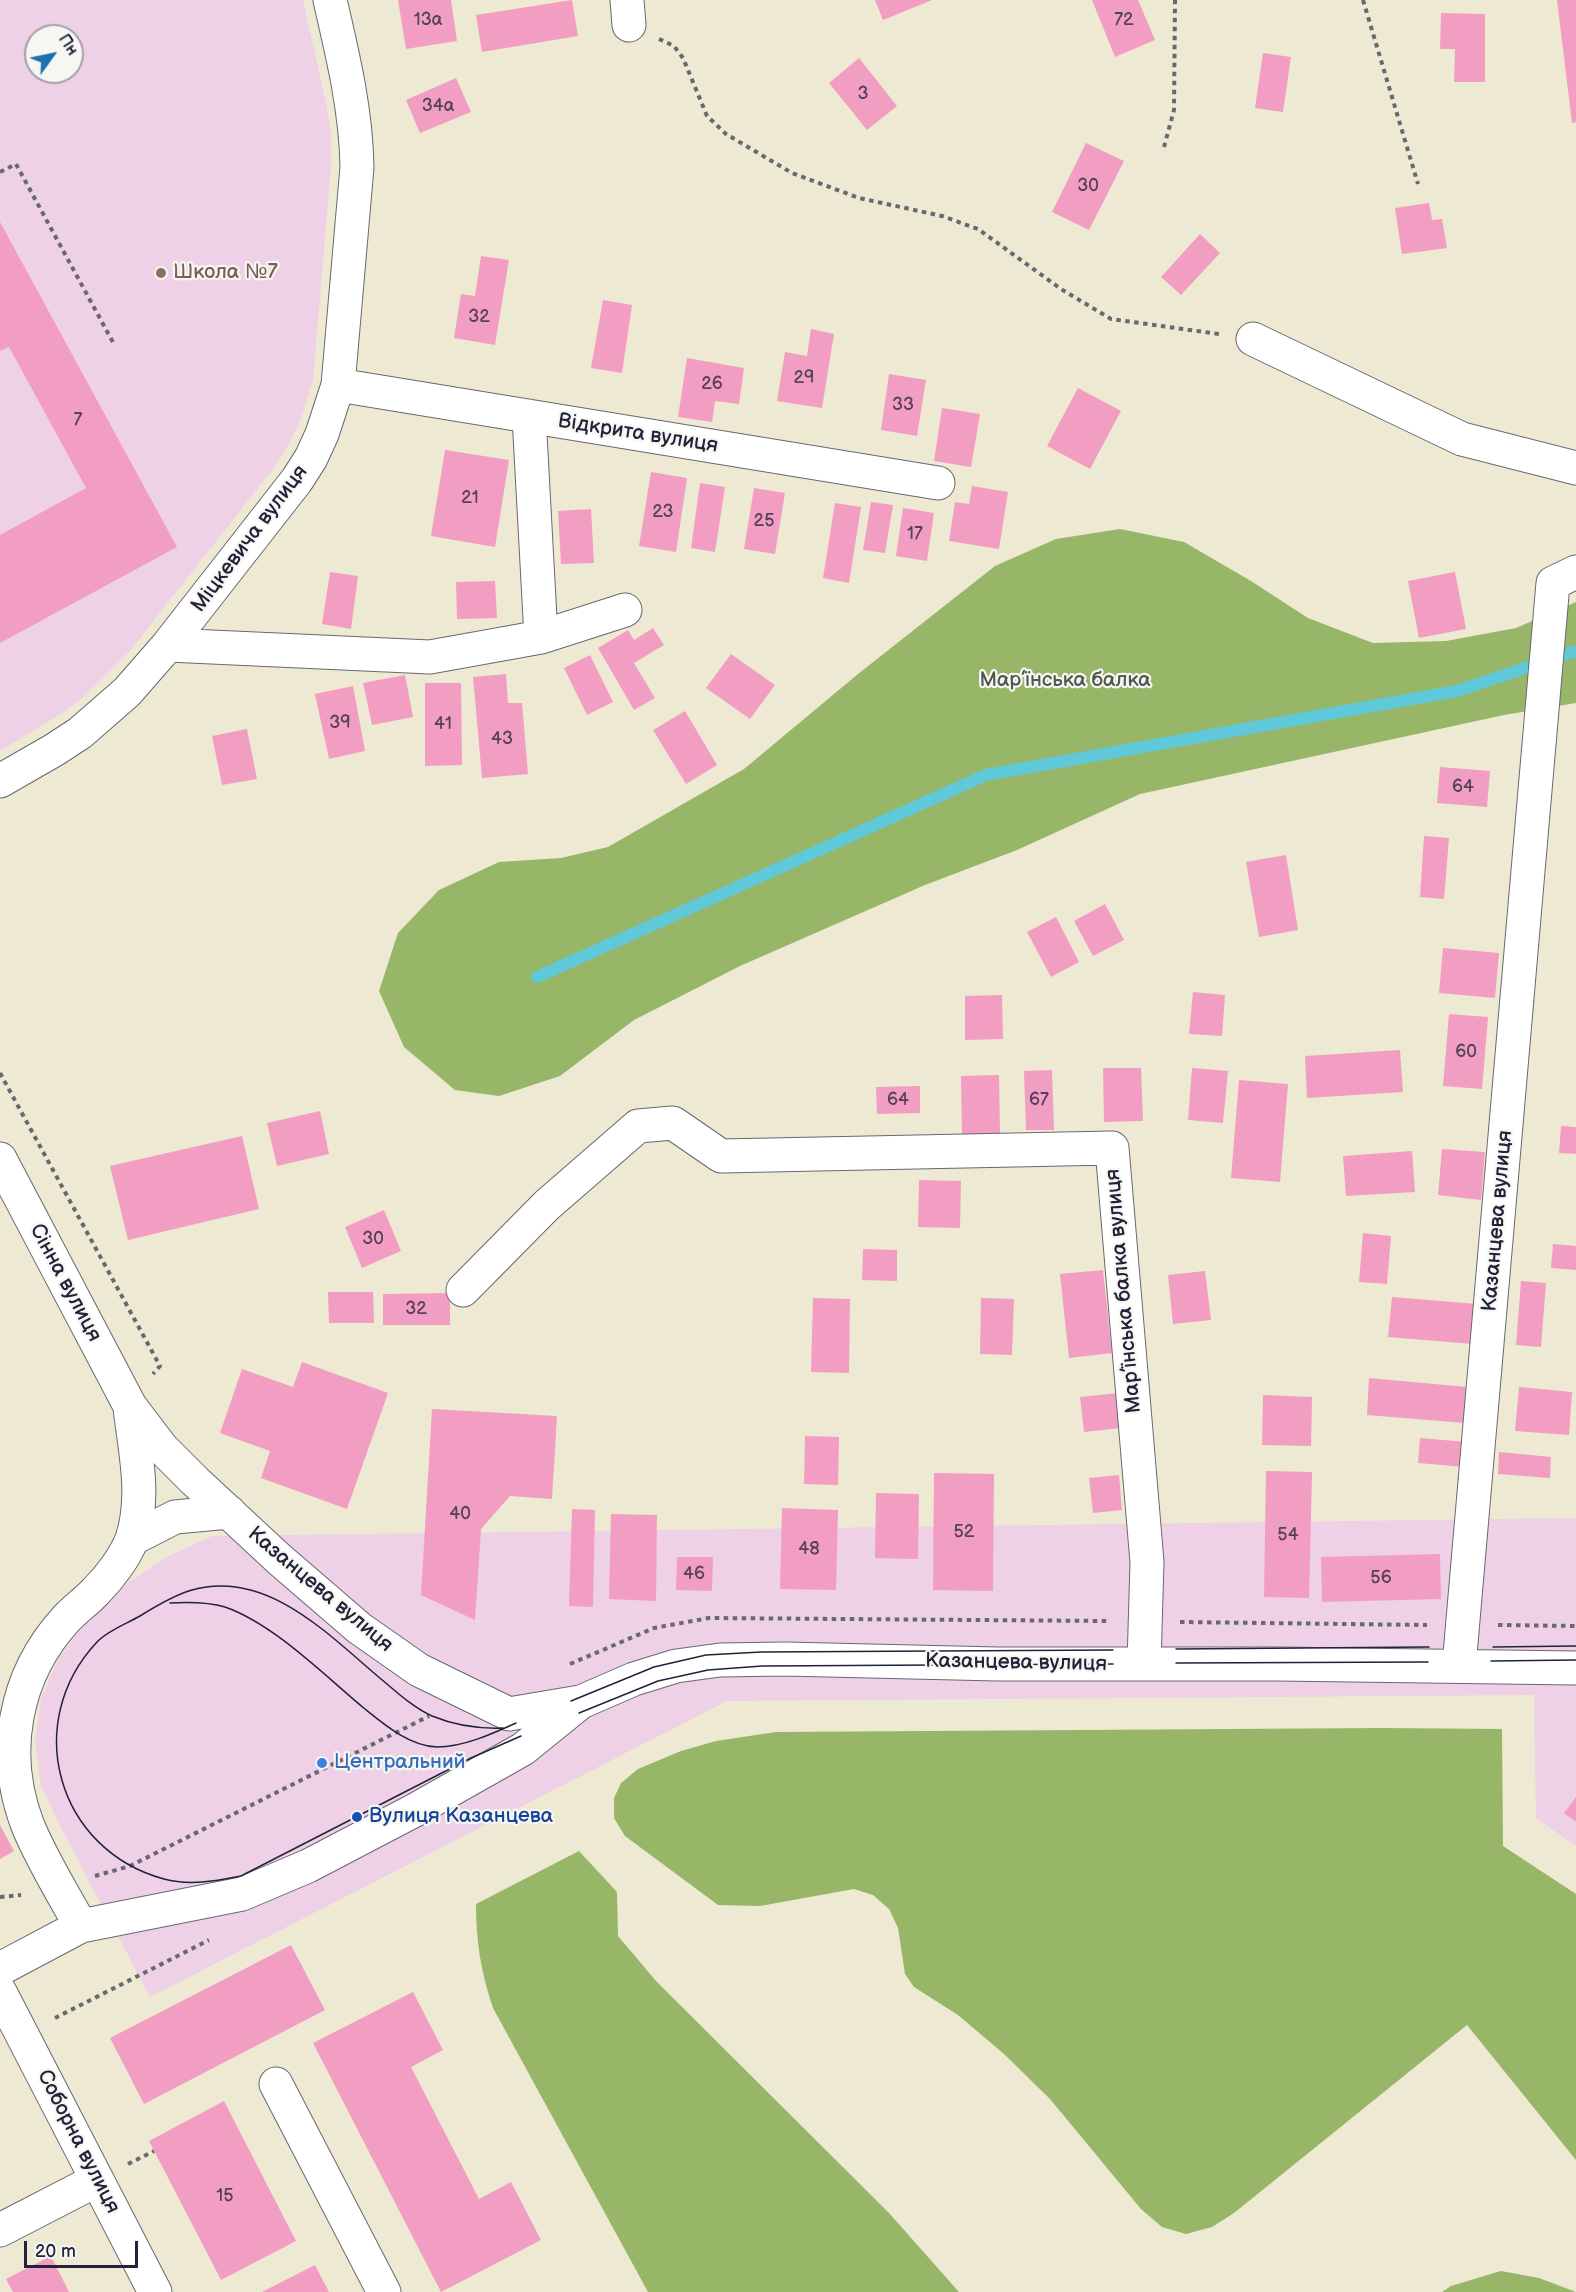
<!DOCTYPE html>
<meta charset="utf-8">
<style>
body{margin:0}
#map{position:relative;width:1576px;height:2292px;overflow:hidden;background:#eee9d2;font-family:"Balsamiq Sans",sans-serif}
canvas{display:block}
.north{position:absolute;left:24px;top:24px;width:60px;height:60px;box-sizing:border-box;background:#f6f6f2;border:2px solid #a1a1a9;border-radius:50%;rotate:57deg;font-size:16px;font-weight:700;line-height:24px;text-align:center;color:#22223b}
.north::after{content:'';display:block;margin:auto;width:21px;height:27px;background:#1f6fb2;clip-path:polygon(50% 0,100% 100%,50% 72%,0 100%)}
.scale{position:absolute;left:24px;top:2241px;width:114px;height:27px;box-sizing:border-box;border:3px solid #22223b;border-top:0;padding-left:8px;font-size:18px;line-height:21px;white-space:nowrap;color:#22223b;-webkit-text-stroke:4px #f6f6f2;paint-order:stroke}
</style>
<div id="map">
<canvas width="1576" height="2292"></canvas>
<div class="north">Пн</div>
<div class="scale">20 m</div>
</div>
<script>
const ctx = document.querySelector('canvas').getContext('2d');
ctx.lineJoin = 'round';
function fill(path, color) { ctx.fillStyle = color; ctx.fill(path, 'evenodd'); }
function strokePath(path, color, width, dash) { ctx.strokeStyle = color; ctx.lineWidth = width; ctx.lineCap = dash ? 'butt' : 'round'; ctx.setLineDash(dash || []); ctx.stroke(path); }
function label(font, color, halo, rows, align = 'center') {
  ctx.font = font + ' "Balsamiq Sans",sans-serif'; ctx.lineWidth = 4.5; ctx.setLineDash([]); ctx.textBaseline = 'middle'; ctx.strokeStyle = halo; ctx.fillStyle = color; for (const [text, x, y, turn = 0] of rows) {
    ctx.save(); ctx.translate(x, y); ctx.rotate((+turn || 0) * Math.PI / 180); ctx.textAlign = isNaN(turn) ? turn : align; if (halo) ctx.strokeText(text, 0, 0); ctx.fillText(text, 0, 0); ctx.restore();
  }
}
fill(new Path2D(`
 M0 0H303L326 103 331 134V166L313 380 299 424 288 445 276 465 129 652 87 694 64 712 0 751ZM36 36H72V72H36Z
 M1576 1518V1846L1536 1818 1534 1695 727 1701 150 1997 59 1824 41 1785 35 1742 41 1699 58 1659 85 1624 122 1587 165 1558 212 1536Z`), '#eed0e7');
fill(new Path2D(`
 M1120 529 1184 542 1251 581 1308 618 1373 643 1446 641 1516 628 1576 602V703L1504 715 1140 794 1017 850 925 885 740 966 634 1020 560 1076 499 1096 455 1090 404 1047 379 991 398 933 439 890 499 862 561 858 608 847 744 769 858 674 995 566 1056 539Z
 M1382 1728 1502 1729 1503 1846 1576 1894V2160L1467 2025 1234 2213 1212 2227 1186 2234 1162 2227 1141 2209 1050 2099 1004 2054 958 2015 914 1987 905 1974 898 1928 889 1909 873 1895 854 1889 760 1906 718 1905 625 1836 614 1818V1798L621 1783 638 1769 681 1751 716 1741 776 1732Z
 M579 1851 617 1892 618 1936 656 1981 889 2213 959 2292H648L493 2008C481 1972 476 1942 476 1904Z
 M1501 2271 1539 2278 1576 2292H1442L1451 2286Z`), '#97b668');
strokePath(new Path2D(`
 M537 977 986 775 1457 691 1576 651`), '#5fc9da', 12);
fill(new Path2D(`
 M398 0H451L457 41 406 49Z
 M572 0 578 36 482 52 476 15Z
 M875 0H932L883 20Z
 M1092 0H1138L1155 40 1115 57Z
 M1557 0H1576V122L1572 123Z
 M1441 13 1485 14V82H1454L1455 49H1440Z
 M1263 53 1291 57 1283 112 1255 108Z
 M859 58 897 106 867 130 829 83Z
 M456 78 471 112 420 133 406 100Z
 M1086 143 1124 161 1089 230 1052 212Z
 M1429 203 1432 220 1442 219 1447 248 1402 254 1395 208Z
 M0 222 177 547 0 643V535L86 488 9 347 0 351Z
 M1200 234 1220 253 1181 295 1161 277Z
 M481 256 509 260 495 345 454 338 461 294 475 296Z
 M603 300 632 305 622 373 591 368Z
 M811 329 834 334 822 408 777 401 785 352 807 356Z
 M687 358 744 368 739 404 715 401 712 422 678 417Z
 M889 374 926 380 917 436 881 430Z
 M1078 388 1121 411 1090 469 1047 446Z
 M942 408 980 414 971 467 934 461Z
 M445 450 509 460 495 547 431 536Z
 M651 472 687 478 676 552 639 546Z
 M700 483 725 487 715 552 691 548Z
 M972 486 1008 492 999 549 949 541 955 502 969 504Z
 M754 488 785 493 775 554 744 549Z
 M871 502 893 505 885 553 863 550Z
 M835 503 861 507 849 583 823 578Z
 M903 508 934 513 927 561 896 556Z
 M591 509 594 563 561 564 558 511Z
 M330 572 358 576 351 629 322 624Z
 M1455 572 1466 629 1419 638 1408 581Z
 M495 581 497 618 457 619 456 582Z
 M653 628 664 645 634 663 655 698 634 710 598 648 628 630 634 640Z
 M731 654 775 685 750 719 706 688Z
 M590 655 613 702 587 715 564 668Z
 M506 674 508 703H522L528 774 482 778 473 677Z
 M405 675 413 717 372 725 363 683Z
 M425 683H461L462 765 425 766Z
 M353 686 365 751 329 759 315 694Z
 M685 711 717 765 686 784 653 730Z
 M247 729 257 779 222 785 212 736Z
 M1440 767 1490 771 1487 807 1437 803Z
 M1424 836 1449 838 1444 899 1420 897Z
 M1286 855 1298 930 1259 937 1246 862Z
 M1105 904 1124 940 1093 956 1074 921Z
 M1056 917 1079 962 1051 977 1027 932Z
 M1443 948 1499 953 1495 998 1439 993Z
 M1193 992 1225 995 1222 1036 1189 1034Z
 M1002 995 1003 1039 965 1040V996Z
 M1449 1014 1488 1017 1482 1089 1443 1086Z
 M1400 1050 1403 1092 1307 1098 1305 1056Z
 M1103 1068H1141L1143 1121 1104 1122Z
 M1192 1068 1228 1071 1223 1123 1188 1120Z
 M1052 1070 1054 1130H1026L1024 1071Z
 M999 1075 1000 1134 962 1135 961 1076Z
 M1239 1080 1288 1084 1280 1182 1231 1178Z
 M920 1086V1113L877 1114 876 1087Z
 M320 1111 329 1154 277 1166 267 1123Z
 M1561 1126 1576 1127V1154L1559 1153Z
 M242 1136 259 1209 128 1240 110 1166Z
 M1442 1149 1485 1152 1481 1200 1438 1195Z
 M1412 1151 1415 1192 1346 1196 1343 1156Z
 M919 1180 961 1181 960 1228 918 1227Z
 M384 1210 401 1251 362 1268 345 1227Z
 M1363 1233 1391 1236 1387 1284 1359 1282Z
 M1553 1244 1576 1246V1270L1551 1268Z
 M863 1249 897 1250V1281L862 1280Z
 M1103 1270 1112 1353 1069 1358 1060 1274Z
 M1205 1271 1211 1320 1173 1324 1168 1275Z
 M1521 1281 1546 1283 1541 1347 1516 1345Z
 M328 1292H373L374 1323H329Z
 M450 1293V1325H383V1294Z
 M1392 1297 1477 1304 1473 1344 1388 1337Z
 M813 1298 850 1299 849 1373 811 1372Z
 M981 1298 1014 1299 1012 1355 980 1354Z
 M302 1362 388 1393 347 1509 261 1478 270 1451 220 1433 242 1369 293 1387Z
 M1369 1378 1467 1387 1465 1423 1367 1415Z
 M1519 1387 1572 1392 1569 1435 1515 1431Z
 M1118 1393 1122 1428 1084 1432 1080 1397Z
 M1263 1395 1312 1397 1311 1446 1262 1445Z
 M432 1409 557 1416 552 1499 510 1496 481 1529 475 1620 421 1595Z
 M805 1436 839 1437 838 1485 804 1484Z
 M1420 1438 1467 1442 1465 1467 1418 1463Z
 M1499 1452 1551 1457 1550 1478 1498 1474Z
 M1266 1471 1312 1472 1309 1598 1264 1597Z
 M934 1473 994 1474 993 1591 933 1590Z
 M1119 1475 1122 1510 1093 1513 1089 1478Z
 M876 1493 919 1494 918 1559 875 1558Z
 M782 1508 838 1510 836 1590 780 1589Z
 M572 1509 595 1510 593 1607 569 1606Z
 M611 1514 657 1515 656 1601 609 1599Z
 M1440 1554 1441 1599 1322 1602 1321 1557Z
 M677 1557H713L712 1591 676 1590Z
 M1576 1797V1822L1564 1813Z
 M0 1825 14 1851 0 1859Z
 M291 1945 325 2010 144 2104 110 2038Z
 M413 1992 443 2050 411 2067 479 2199 511 2182 541 2240 441 2292 313 2043Z
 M224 2101 296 2241 221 2280 149 2141Z
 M51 2256 69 2292H13L6 2279Z
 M315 2265 329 2292H262Z`), '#f29ec2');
const minor = new Path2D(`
 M627 0 629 25
 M1253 339 1462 439 1576 468
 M338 385 938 483
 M529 416 541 637
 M168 645 430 657 541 637 625 610
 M0 781 54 750 80 733 127 692 168 645 297 480 311 458 322 434 338 385 357 167C356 110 343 56 330 0
 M0 1159 130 1406 162 1448 195 1481 279 1559 359 1628 419 1670 509 1714 580 1702
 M463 1290 547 1205 638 1126 673 1123 721 1156 1112 1148 1147 1562 1144 1664
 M132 1539 175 1517 229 1512
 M1459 1666 1553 583 1576 572
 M81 1926C63 1894 42 1860 28 1826 0 1754 14 1676 66 1619 75 1609 87 1601 96 1591 110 1577 125 1557 132 1539 146 1496 135 1451 130 1408
 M0 1969 81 1926 242 1894 308 1866 415 1810 523 1749 581 1702 634 1679 676 1666 720 1660 785 1659 998 1664H1277L1576 1668
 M0 1992 155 2292
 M276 2084 384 2292
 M0 2230 97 2180`);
strokePath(minor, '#696870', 35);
strokePath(new Path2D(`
 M1363 0 1418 184
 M659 39 674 46 683 58 707 116 726 134 792 173 859 198 942 216 978 229 1061 289 1111 319 1219 334
 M1164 147 1174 110 1175 0
 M0 172 16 164 115 346
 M0 1073 160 1366 153 1374
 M1180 1622 1427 1625
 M1498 1625 1576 1626
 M570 1664 654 1628 709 1618 1109 1621
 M95 1876 130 1866 429 1716
 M0 1897 21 1895
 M55 2018 209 1940
 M128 2164 154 2151`), '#696870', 4, [4.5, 4.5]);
strokePath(minor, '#fff', 33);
strokePath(new Path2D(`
 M170 1603C188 1602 208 1602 225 1607 274 1624 325 1676 365 1709 386 1726 410 1746 437 1747 463 1747 492 1734 516 1723
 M1493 1647 1576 1646
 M1176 1649 1429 1647
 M1491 1661 1576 1660
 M1176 1663 1428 1662
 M571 1701 654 1667 706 1655 761 1652 1113 1650
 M579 1713 658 1681 708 1670 762 1666 1113 1664
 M503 1728C478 1729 454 1725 432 1716 416 1709 401 1696 387 1684 333 1640 270 1568 192 1590 174 1595 156 1606 140 1616 126 1624 107 1631 97 1642 21 1723 57 1850 164 1879 190 1886 215 1881 241 1876L471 1758 521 1736`), '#22223b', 1.5);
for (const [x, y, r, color] of [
 [161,273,6,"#8d6e63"],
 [322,1763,6,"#3f7fe0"],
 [357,1817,6,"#1a4fb4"]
]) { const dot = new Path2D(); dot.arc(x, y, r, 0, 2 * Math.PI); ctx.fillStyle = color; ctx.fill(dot); strokePath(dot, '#f6f6f2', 2); }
label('18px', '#56415d', null, [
 ["13а",428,20],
 ["72",1124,20],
 ["3",863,94],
 ["34а",438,106],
 ["30",1088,186],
 ["32",479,317],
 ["29",804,378],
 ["26",712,384],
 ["33",903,405],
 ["7",78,420],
 ["21",470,498],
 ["23",663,512],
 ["25",764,521],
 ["17",915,534],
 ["39",340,723],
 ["41",443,724],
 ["43",502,739],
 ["64",1463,787],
 ["60",1466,1052],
 ["64",898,1100],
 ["67",1039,1100],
 ["30",373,1239],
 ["32",416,1309],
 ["40",460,1514],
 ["52",964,1532],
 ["54",1288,1535],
 ["48",809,1549],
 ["46",694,1574],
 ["56",1381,1578],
 ["15",225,2196]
]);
label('21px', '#785e54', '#f6f6f2', [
 ["Школа №7",173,273]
], 'left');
label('21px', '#22223b', '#f6f6f2', [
 ["Відкрита вулиця",638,434,9],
 ["Міцкевича вулиця",250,539,-53],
 ["Казанцева вулиця",1498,1221,-85],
 ["Сінна вулиця",65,1283,62],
 ["Мар’їнська балка вулиця",1124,1291,-95],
 ["Казанцева вулиця",320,1590,40],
 ["Казанцева вулиця",1016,1663,1],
 ["Соборна вулиця",78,2142,63]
]);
label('21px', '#51574d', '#f6f6f2', [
 ["Мар’їнська балка",1065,681]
]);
label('21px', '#366cbe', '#f6f6f2', [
 ["Центральний",334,1763]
], 'left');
label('21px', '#164399', '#f6f6f2', [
 ["Вулиця Казанцева",369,1817]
], 'left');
</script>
